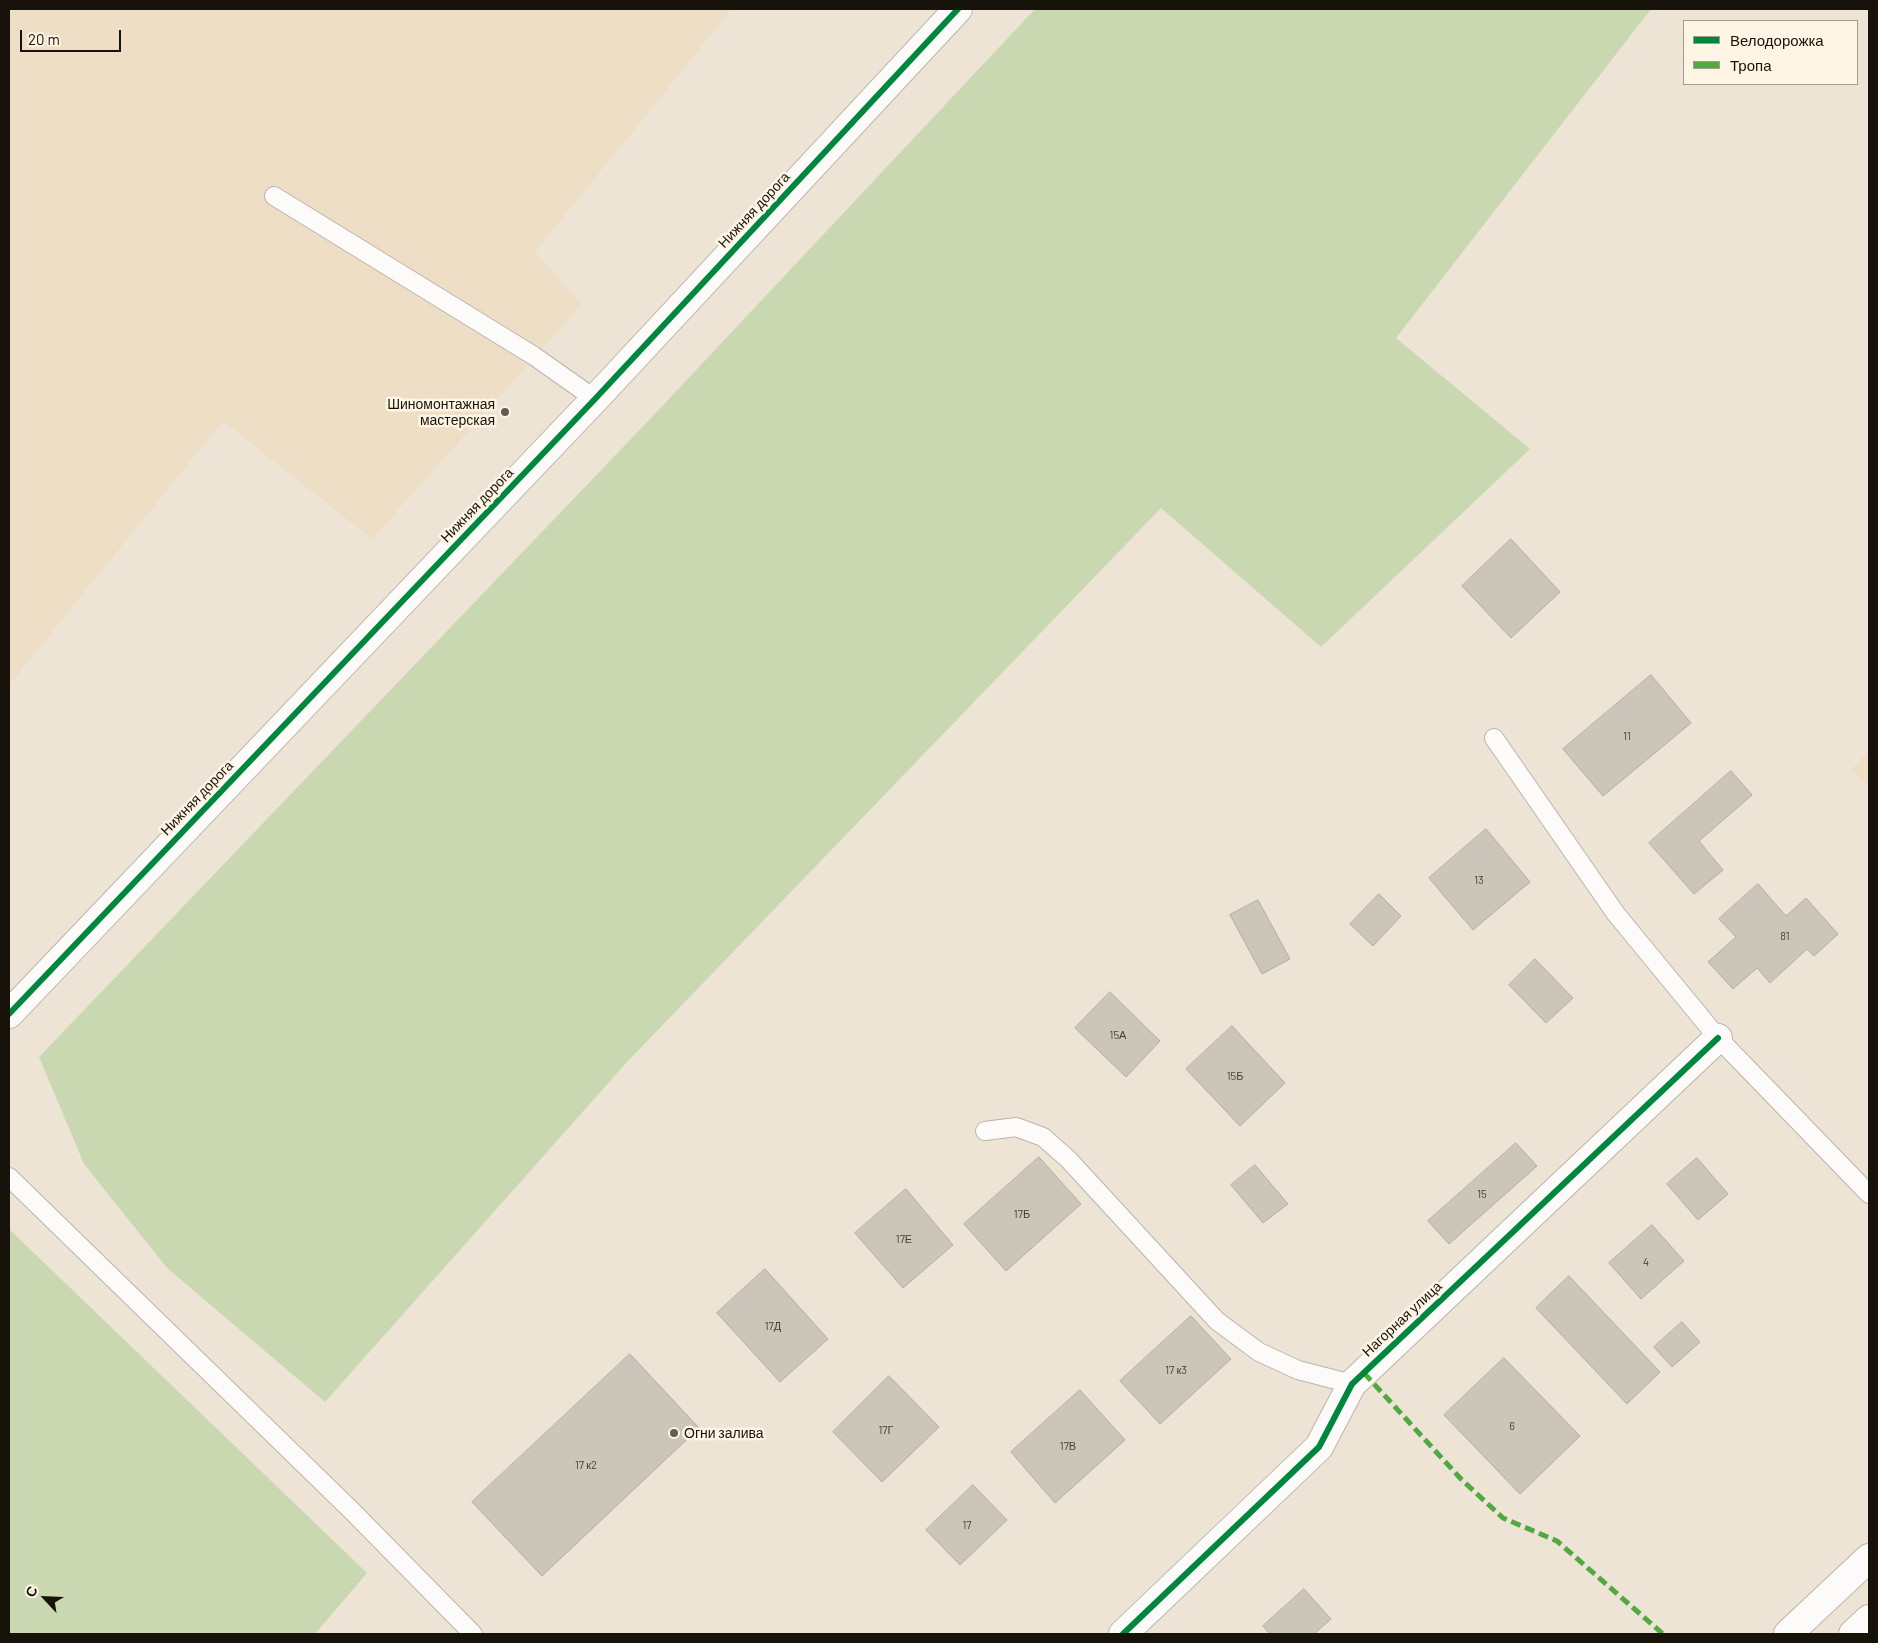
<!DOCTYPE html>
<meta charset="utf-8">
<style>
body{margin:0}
#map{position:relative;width:1878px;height:1643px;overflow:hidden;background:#ede4d6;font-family:Barlow,sans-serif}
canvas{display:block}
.frame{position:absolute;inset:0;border:10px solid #18130a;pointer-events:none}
.legend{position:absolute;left:1683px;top:20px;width:175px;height:65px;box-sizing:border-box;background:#fff5e5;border:1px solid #a39b8d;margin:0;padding:6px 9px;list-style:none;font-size:15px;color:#18130a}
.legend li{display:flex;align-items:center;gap:10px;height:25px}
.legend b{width:25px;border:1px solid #a39b8d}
.north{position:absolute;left:20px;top:1573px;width:50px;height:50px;-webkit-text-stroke:4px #fff5e5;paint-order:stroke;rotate:295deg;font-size:14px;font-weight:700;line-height:20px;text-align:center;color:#18130a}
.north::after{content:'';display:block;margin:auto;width:18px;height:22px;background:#18130a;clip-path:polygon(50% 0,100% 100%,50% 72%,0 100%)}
.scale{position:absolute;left:20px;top:30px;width:101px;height:22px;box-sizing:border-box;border:2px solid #18130a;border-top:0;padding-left:6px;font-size:15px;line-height:18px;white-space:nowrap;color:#18130a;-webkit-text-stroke:4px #fff5e5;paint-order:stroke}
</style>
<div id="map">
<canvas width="1878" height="1643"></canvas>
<div class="frame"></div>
<ul class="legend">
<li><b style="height:6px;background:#00873e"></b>Велодорожка</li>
<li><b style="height:6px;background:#52a841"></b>Тропа</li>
</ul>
<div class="north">С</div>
<div class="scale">20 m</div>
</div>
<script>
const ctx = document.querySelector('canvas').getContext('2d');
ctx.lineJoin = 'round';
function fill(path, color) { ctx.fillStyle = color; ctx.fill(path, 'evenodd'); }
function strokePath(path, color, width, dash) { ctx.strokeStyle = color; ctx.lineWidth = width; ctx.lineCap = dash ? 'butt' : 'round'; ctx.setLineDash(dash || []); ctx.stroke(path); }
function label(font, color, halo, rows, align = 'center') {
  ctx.font = font + ' Barlow,sans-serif'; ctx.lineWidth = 5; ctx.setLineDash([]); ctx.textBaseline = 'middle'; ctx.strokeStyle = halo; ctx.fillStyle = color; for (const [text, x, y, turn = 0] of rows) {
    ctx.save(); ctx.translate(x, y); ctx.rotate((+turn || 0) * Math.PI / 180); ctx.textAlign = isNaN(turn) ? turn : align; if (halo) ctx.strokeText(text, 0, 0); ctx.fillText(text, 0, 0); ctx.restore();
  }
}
fill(new Path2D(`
 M9 9H732L535 252 582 304 372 539 223 421 9 685Z
 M1869 750V789L1852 769Z`), '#eedec6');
fill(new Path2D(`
 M1035 9H1651L1396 338 1530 449 1321 647 1161 508 627 1062 325 1402 167 1268 84 1164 39 1057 651 418Z
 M9 1229 367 1573 315 1634H9Z`), '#cad8b1');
const building = new Path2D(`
 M1511 539 1560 592 1511 638 1462 586Z
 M1651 675 1691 723 1603 796 1563 749Z
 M1731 771 1752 795 1699 841 1723 870 1694 894 1649 843Z
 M1486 829 1530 882 1473 930 1429 878Z
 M1758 884 1786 916 1806 898 1838 934 1814 956 1807 949 1770 983 1757 968 1733 989 1708 962 1736 937 1719 919Z
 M1379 894 1401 916 1373 946 1350 924Z
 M1258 900 1290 959 1262 974 1230 915Z
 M1535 959 1573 998 1546 1023 1509 985Z
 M1110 992 1160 1041 1126 1077 1075 1028Z
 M1232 1026 1285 1083 1240 1126 1186 1069Z
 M1516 1143 1537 1166 1449 1244 1428 1221Z
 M1039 1157 1081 1204 1006 1271 964 1224Z
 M1697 1158 1728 1194 1698 1220 1667 1184Z
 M1255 1165 1288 1204 1263 1223 1231 1185Z
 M906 1189 953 1245 903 1288 855 1233Z
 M1652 1225 1684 1261 1641 1299 1609 1263Z
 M765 1269 828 1339 780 1382 717 1313Z
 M1569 1276 1660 1372 1627 1404 1536 1308Z
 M1191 1316 1231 1359 1160 1424 1120 1381Z
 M1682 1322 1700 1342 1672 1367 1654 1347Z
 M630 1354 699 1428 542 1576 472 1502Z
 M1504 1358 1580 1436 1520 1494 1444 1415Z
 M889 1376 939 1427 882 1482 833 1432Z
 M1080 1390 1125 1440 1055 1503 1011 1452Z
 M973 1485 1007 1520 960 1565 926 1530Z
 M1304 1589 1331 1619 1314 1634H1270L1263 1626Z`);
fill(building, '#ccc5b9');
strokePath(building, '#b3aca2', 1);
const lane = new Path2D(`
 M274 196 534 356 595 399
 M1494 738 1616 914 1718 1038 1869 1194
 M985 1131 1016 1127 1043 1137 1068 1159 1217 1321 1259 1352 1298 1370 1352 1384
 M9 1177 352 1511 473 1634`);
const street = new Path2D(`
 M9 1014 595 399 958 9
 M1123 1634 1319 1447 1352 1384 1718 1038`);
const primary = new Path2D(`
 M1788 1634 1869 1558
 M1853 1634 1869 1619`);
strokePath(lane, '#bbb4a9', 20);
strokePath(street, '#bbb4a9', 30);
strokePath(primary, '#bbb4a9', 30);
strokePath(lane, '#fcfbf9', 18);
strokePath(street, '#fcfbf9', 28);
strokePath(primary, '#fcfbf9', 28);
strokePath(new Path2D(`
 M1364 1373 1461 1479 1503 1518 1557 1541 1663 1634`), '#52a841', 5, [10, 5]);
strokePath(new Path2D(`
 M9 1014 595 399 958 9
 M1123 1634 1319 1447 1352 1384 1718 1038`), '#00873e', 6);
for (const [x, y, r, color] of [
 [505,412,5,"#635c51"],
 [674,1433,5,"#635c51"]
]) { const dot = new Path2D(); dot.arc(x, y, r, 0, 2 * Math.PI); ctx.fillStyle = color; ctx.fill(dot); strokePath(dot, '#fff5e5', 2); }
label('11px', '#454036', null, [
 ["11",1627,736],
 ["13",1479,880],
 ["81",1785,936],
 ["15А",1118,1035],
 ["15Б",1235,1076],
 ["15",1482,1194],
 ["17Б",1022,1214],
 ["17Е",904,1239],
 ["4",1646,1262],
 ["17Д",773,1326],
 ["17 к3",1176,1370],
 ["6",1512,1426],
 ["17Г",886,1430],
 ["17В",1068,1446],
 ["17 к2",586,1465],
 ["17",967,1525]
]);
label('14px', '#18130a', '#fff5e5', [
 ["Нижняя дорога",754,210,-47],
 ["Нижняя дорога",477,505,-46],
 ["Нижняя дорога",197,798,-46],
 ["Нагорная улица",1402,1319,-43]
]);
label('14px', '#18130a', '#fff5e5', [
 ["Шиномонтажная",495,404],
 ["мастерская",495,420],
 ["Огни залива",684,1433,"left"]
], 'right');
</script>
